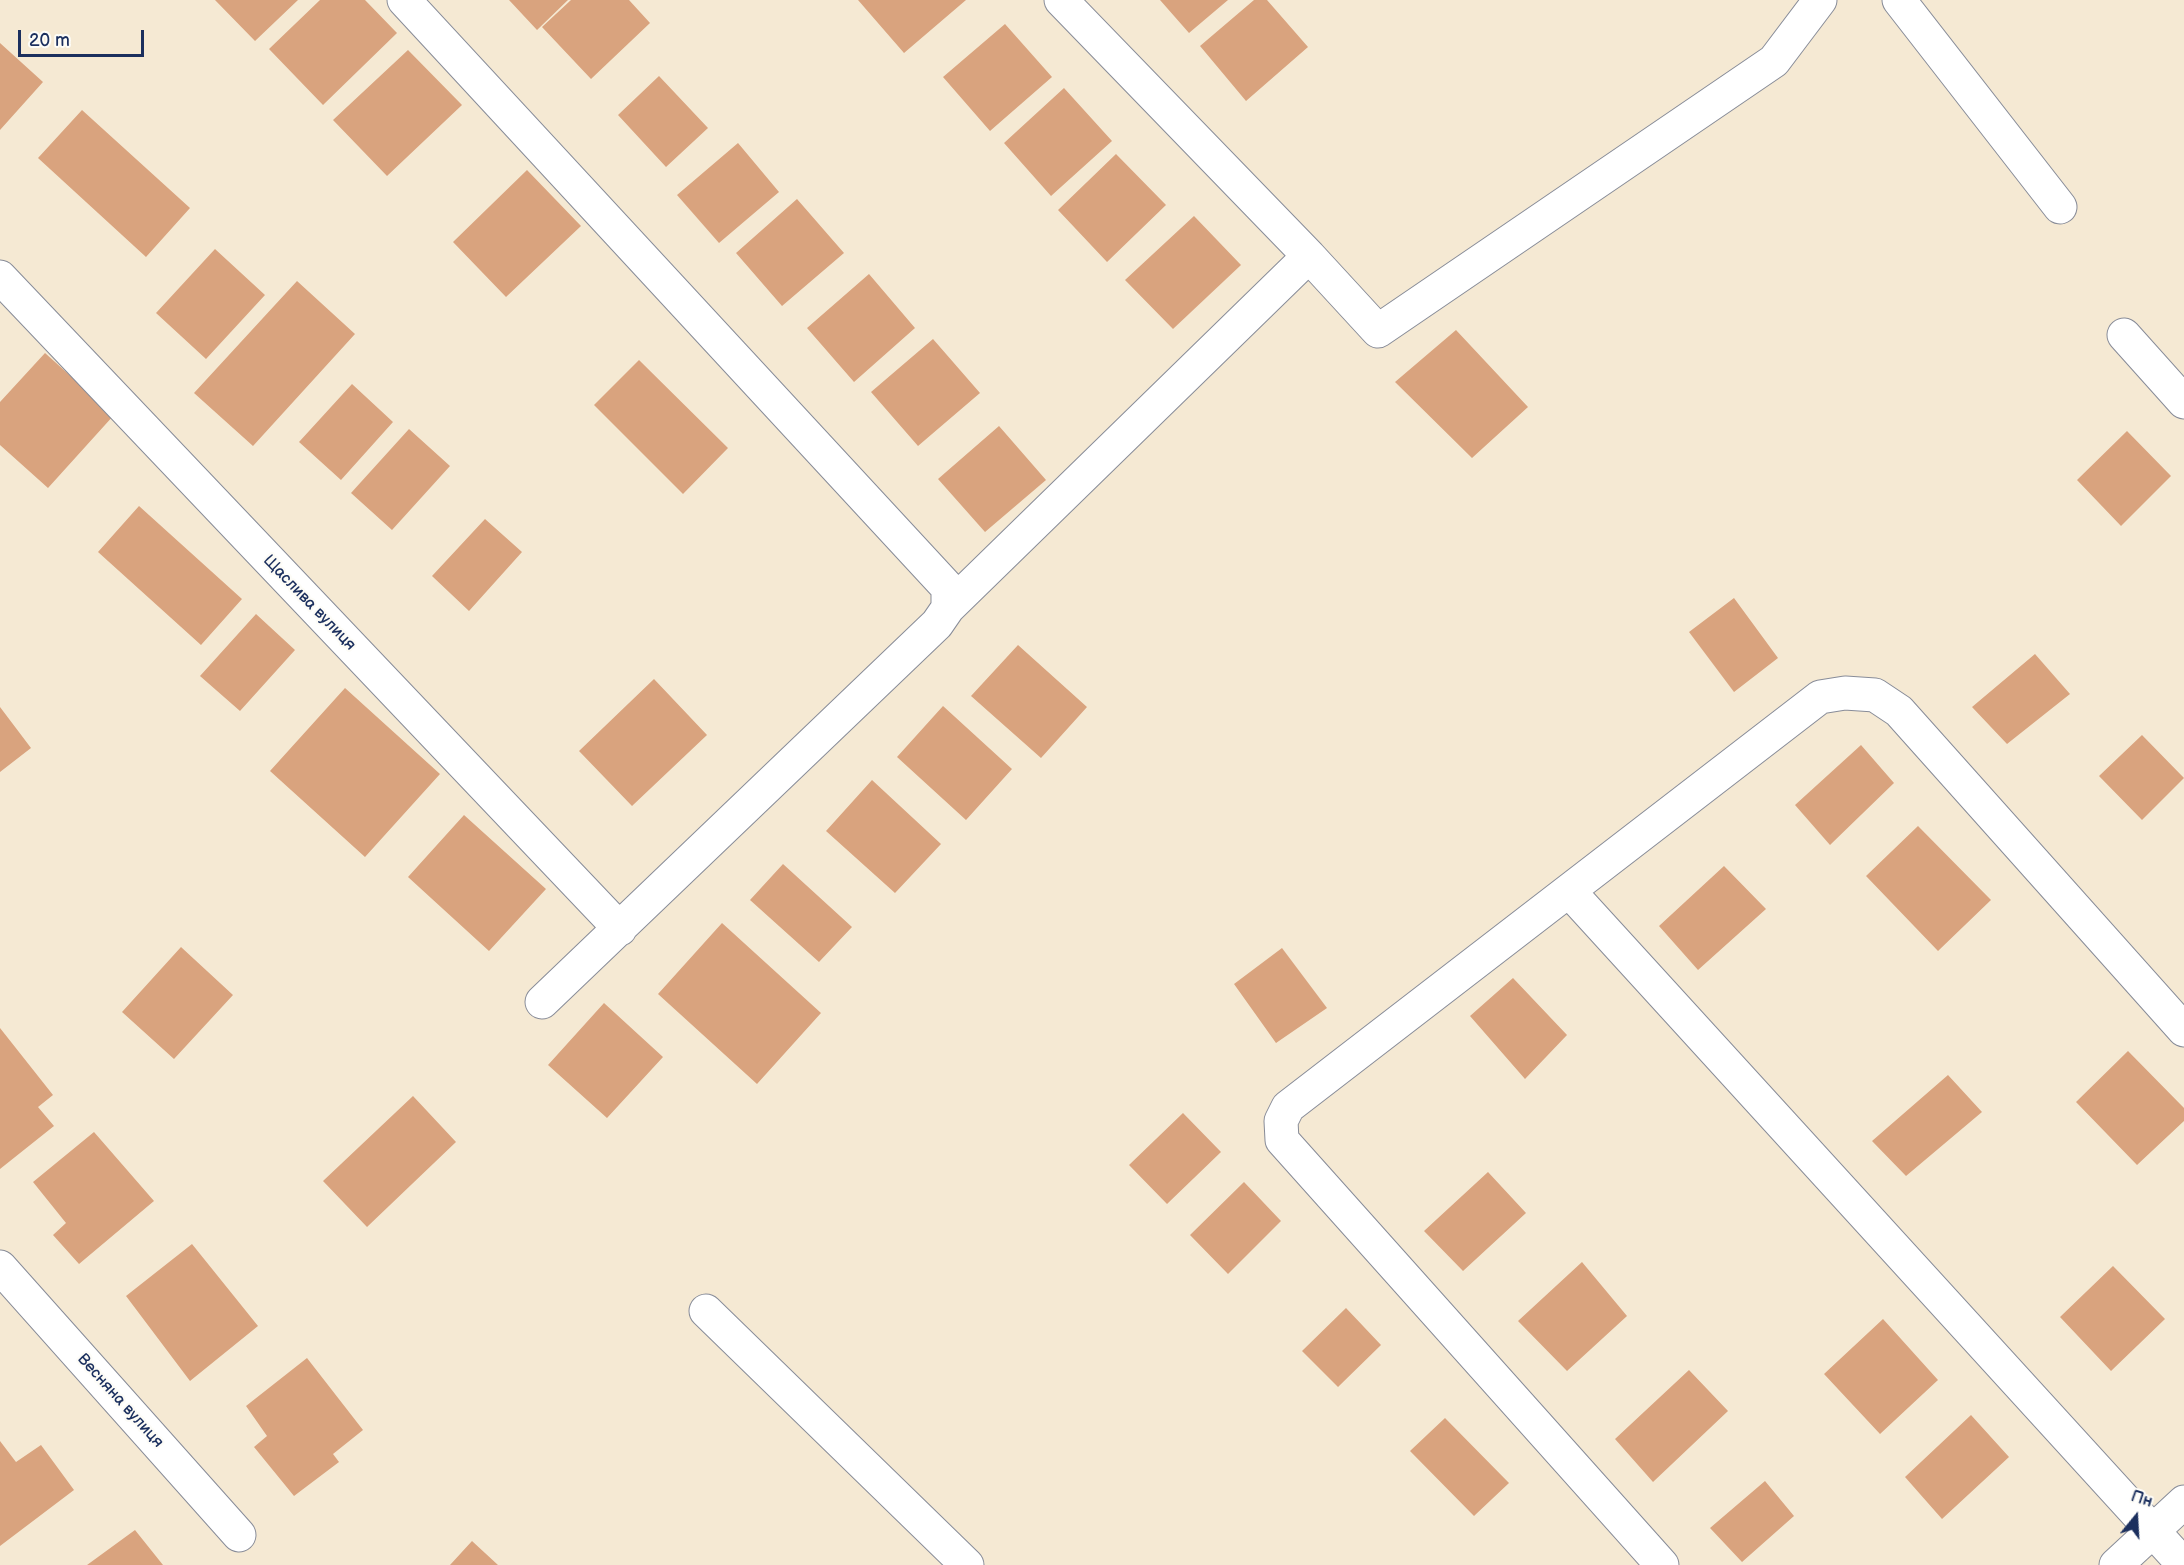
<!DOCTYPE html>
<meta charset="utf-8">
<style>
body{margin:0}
#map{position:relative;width:2184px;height:1565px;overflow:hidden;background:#f5e9d3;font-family:"Balsamiq Sans",sans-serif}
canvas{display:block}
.north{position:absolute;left:2106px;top:1487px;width:60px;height:60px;-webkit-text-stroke:4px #fdfcf7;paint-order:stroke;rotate:18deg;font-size:16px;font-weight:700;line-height:24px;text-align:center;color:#1b2f5e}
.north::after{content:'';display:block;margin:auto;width:21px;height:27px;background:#1b2f5e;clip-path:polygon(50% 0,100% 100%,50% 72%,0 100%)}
.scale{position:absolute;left:18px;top:30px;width:126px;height:27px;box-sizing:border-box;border:3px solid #1b2f5e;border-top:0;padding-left:8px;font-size:18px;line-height:21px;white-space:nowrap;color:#1b2f5e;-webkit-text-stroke:4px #fdfcf7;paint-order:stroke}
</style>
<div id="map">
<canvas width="2184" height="1565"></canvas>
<div class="north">Пн</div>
<div class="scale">20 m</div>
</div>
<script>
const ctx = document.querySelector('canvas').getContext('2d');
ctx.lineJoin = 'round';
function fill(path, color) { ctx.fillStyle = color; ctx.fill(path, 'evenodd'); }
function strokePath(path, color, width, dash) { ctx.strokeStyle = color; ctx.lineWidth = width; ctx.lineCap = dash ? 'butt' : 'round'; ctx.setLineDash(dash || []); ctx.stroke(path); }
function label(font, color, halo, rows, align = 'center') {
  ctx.font = font + ' "Balsamiq Sans",sans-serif'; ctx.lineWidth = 4.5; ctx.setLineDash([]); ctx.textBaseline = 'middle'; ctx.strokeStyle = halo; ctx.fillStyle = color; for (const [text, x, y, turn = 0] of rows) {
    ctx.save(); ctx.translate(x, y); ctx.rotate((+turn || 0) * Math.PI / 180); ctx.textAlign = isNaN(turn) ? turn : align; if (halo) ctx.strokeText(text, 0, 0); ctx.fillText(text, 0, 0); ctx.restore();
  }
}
fill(new Path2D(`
 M215 0H298L255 41Z
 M320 0H365L397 33 323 105 269 49Z
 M509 0H568L537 30Z
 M571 0H629L650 23 591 79 542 27Z
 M858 0H966L904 53Z
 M1160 0H1228L1189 33Z
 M1254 0H1267L1308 47 1246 101 1200 46Z
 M1005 24 1052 77 990 131 943 77Z
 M0 43 43 82 0 130Z
 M408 50 462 105 387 176 333 120Z
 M659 76 708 128 666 167 618 115Z
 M1064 88 1112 141 1051 196 1004 143Z
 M82 110 190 208 146 257 38 158Z
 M738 143 779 192 719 243 677 195Z
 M1116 154 1166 205 1107 262 1058 210Z
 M527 170 581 226 506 297 453 242Z
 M797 199 844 253 782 306 736 253Z
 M1194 216 1241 265 1173 329 1125 280Z
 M215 249 265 295 206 359 156 313Z
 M869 274 915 328 854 382 807 328Z
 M297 281 355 334 253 446 194 393Z
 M1456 330 1528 407 1472 458 1395 382Z
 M933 339 980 393 918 446 871 392Z
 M45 353 114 415 48 488 0 445V402Z
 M639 360 728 448 683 494 594 405Z
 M352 384 393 422 341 480 299 442Z
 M999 426 1046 480 985 532 938 479Z
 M409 429 450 466 392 530 351 493Z
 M2127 431 2171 476 2121 526 2077 480Z
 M139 506 242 599 201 645 98 552Z
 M485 519 522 552 469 611 432 576Z
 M1734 598 1778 658 1734 692 1689 632Z
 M256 614 295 650 240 711 200 676Z
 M1018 645 1087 707 1041 758 971 696Z
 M2035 654 2070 694 2007 744 1972 707Z
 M654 679 707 735 632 806 579 751Z
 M345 688 440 774 365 857 270 771Z
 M943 706 1012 769 966 820 897 757Z
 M0 707 31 748 0 772Z
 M2142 735 2184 778 2142 820 2099 776Z
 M1861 745 1894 783 1830 845 1795 805Z
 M872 780 941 844 895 893 826 831Z
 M464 815 546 889 489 951 408 877Z
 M1918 826 1991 900 1938 951 1866 876Z
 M783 864 852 927 819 962 750 900Z
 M1724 866 1766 909 1698 970 1659 926Z
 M722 923 821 1013 757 1084 658 994Z
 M181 947 233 995 174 1059 122 1012Z
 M1282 948 1327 1008 1276 1043 1234 984Z
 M1513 978 1567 1035 1525 1079 1470 1016Z
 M604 1003 663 1057 607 1118 548 1065Z
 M0 1028 53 1095 38 1107 54 1126 0 1169Z
 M2128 1051 2184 1108V1121L2137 1165 2076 1102Z
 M1948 1075 1982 1112 1906 1176 1872 1141Z
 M413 1096 456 1142 367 1227 323 1181Z
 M1183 1113 1221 1152 1167 1204 1129 1165Z
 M94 1132 154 1201 79 1264 53 1235 66 1223 33 1182Z
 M1488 1172 1526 1213 1463 1271 1424 1231Z
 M1244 1182 1281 1221 1228 1274 1190 1235Z
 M192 1244 258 1326 190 1381 126 1296Z
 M1582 1262 1627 1316 1567 1371 1518 1321Z
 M2113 1266 2165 1319 2111 1371 2060 1317Z
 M1346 1308 1381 1345 1338 1387 1302 1351Z
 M1883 1319 1938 1380 1880 1434 1824 1374Z
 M307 1358 363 1430 333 1454 339 1462 294 1496 254 1447 267 1436 246 1406Z
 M1689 1370 1728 1411 1653 1482 1615 1439Z
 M1971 1415 2009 1457 1942 1519 1905 1477Z
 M1445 1418 1509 1483 1474 1516 1410 1451Z
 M0 1441 16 1462 41 1445 74 1490 0 1546Z
 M1765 1481 1794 1516 1742 1562 1710 1528Z
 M135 1530 163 1565H87Z
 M472 1541 498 1565H450Z`), '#d9a37e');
const street = new Path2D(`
 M404 0 948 588V608L937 624 542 1002
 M1899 0 2060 207
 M1309 256 1378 331 1774 61 1820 0
 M0 277 620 929
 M2124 335 2184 402
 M948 608 1309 256 1061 0
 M1569 891 2184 1565
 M0 1267 239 1535
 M706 1311 967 1565
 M1662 1565 1282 1140 1281 1121 1288 1107 1820 697 1845 693 1875 695 1899 711 2184 1030
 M2116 1565 2184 1502`);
strokePath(street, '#888c98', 35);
strokePath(street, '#fff', 33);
label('16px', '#1b2f5e', '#fdfcf7', [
 ["Щаслива вулиця",309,603,46],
 ["Весняна вулиця",120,1401,48]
]);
</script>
